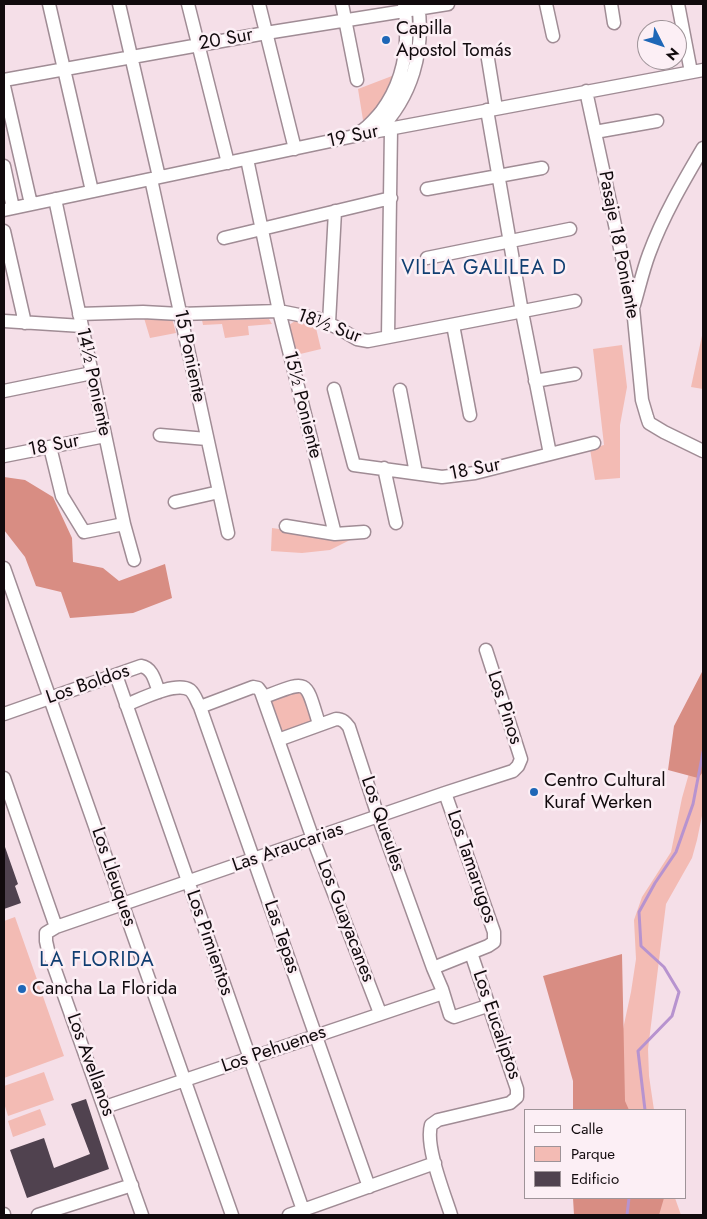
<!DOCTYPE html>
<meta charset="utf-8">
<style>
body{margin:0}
#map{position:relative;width:707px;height:1219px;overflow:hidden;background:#f5dfe8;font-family:Jost,sans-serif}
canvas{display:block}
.frame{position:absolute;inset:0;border:5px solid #110a0d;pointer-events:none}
.legend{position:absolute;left:524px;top:1109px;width:162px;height:90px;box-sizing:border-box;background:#fceff5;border:1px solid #9e9398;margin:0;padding:6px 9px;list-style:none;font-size:15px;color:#110a0d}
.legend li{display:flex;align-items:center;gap:10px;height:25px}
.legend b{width:25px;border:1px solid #9e9398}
.north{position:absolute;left:637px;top:20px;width:50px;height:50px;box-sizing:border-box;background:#fceff5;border:1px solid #9e9398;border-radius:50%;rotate:131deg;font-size:14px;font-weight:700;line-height:20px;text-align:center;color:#110a0d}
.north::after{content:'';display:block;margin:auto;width:18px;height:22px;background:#1e67b7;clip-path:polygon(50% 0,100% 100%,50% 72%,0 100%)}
</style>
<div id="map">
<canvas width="707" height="1219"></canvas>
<div class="frame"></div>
<ul class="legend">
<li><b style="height:6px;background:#fff"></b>Calle</li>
<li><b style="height:14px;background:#f3bbb4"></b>Parque</li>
<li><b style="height:14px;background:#50424f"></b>Edificio</li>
</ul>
<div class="north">N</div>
</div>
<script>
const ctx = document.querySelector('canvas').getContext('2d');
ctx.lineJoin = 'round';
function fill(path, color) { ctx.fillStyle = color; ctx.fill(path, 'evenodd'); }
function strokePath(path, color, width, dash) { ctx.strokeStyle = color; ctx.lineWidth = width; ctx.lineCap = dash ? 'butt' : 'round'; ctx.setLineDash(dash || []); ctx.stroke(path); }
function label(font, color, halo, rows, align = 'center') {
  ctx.font = font + ' Jost,sans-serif'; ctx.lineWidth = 5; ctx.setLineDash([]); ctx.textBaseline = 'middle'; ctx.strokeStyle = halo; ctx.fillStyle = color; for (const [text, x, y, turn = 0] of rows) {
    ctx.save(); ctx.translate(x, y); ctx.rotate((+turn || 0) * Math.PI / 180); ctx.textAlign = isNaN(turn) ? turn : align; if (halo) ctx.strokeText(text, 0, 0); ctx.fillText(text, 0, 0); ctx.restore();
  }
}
fill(new Path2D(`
 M405 71 371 117 363 120 358 89Z
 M144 318H172L176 333 150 338Z
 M269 319 272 324 248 326 249 335 225 338 222 324 203 325 202 320Z
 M295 321 315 324 321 349 296 355 286 327Z
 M703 331V389L691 387Z
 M622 345 627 387 620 425V478L595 480 590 449 604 445 593 349Z
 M272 528 352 539 330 550 302 553 271 551Z
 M297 685 319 724 278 740 264 697Z
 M703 724V811L697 840 692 858 666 904 648 1049 649 1076 654 1110H625L620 1043 631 992 636 959 634 920 642 897 671 852 682 798Z
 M15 917 64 1056 4 1078V921Z
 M44 1072 54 1100 8 1116 4 1103V1086Z
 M40 1109 46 1125 13 1137 8 1121Z
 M651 1198H675L681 1215H655Z`), '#f3bbb4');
fill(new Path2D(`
 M4 477 25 480 53 497 72 538 73 562 103 568 119 581 165 564 172 598 133 613 70 618 61 592 36 586 25 557 4 530Z
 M703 670V772L698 778 668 770 674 726Z
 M622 954 625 1101 629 1110H573V1081L543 976Z
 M573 1198H664L659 1215H574Z`), '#d88d83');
strokePath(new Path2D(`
 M645 1110 638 1051 672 1016 679 992 664 967 641 946 639 912 655 883 676 852 693 804 703 752
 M627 1215 629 1198`), '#b793cf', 3);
fill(new Path2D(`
 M5 847 18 884 15 886 21 903 4 909Z
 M86 1099 109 1169 27 1198 10 1150 44 1138 54 1168 90 1154 71 1104Z`), '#50424f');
const minor = new Path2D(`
 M49 4 92 191
 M119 4 159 177
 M188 4 228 163
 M259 4 295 149
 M342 4 357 80
 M546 4 553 36
 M611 4 614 23
 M678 4 691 72
 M488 59 496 108
 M4 80 266 33 448 4
 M4 86 31 204
 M586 91 633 308 642 400 647 417 649 423 664 432 703 451
 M487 110 522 312 550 454
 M378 131C412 97 425 51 418 4
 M595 132 657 121
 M358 133C367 129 374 120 381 112 405 80 410 43 404 4
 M247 159 279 311 335 534
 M4 166 13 208
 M151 179 228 533
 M427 189 542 168
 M55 199 124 524 134 560
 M4 210 378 131 703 70
 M4 231 25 323
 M224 238 391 198
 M427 258 570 229
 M634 305C639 288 643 270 649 254 663 216 683 182 703 148
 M79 314 143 312 180 314 279 311 319 319 338 328 357 339 368 341 575 301
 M4 321 82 326
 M329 323 335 211
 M453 325 470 415
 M388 337 391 129
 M535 381 575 374
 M334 389 354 465 442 477 475 473 594 443
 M400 390 416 473
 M4 391 92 373
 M160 435 207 439
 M50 447 62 496 84 532 124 524
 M4 456 105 436
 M384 468 396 523
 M175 502 219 492
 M286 526 335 534 364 532
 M4 568 232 1215
 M116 675 303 1210
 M264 697C309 680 305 678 319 724
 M126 705C141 699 176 681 190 690 195 694 197 702 200 707L369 1187
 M200 707 253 687 258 688 261 692 313 839 380 1013
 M4 714 141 666C153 668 155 682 159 692
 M278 740 336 719C343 719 346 723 349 727L378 816 433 968 442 989 450 1015 454 1017 490 1005
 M4 778 56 927
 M433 968 488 946 494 942V932L445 793
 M105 1107 443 993
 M4 1214V1215
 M38 1215 132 1185
 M142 1215 48 950 46 941V933L56 927 445 793 513 771 518 766 521 759 486 650
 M289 1215 435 1163
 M451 1215C444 1193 425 1146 431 1125L438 1120 510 1103 517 1097V1089L471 953`);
strokePath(minor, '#a08c95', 15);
strokePath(minor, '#fff', 12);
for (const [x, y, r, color] of [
 [386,40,5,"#1e67b7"],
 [534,792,5,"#1e67b7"],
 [22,989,5,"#1e67b7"]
]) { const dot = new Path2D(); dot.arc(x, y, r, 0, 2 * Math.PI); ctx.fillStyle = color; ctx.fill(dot); strokePath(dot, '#fceff5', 2); }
label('19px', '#110a0d', '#fceff5', [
 ["Capilla",396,29],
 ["Apostol Tomás",396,51],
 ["Centro Cultural",544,781],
 ["Kuraf Werken",544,803],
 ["Cancha La Florida",32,989]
], 'left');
label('19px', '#110a0d', '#fceff5', [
 ["20 Sur",226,40,-10],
 ["19 Sur",353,137,-12],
 ["Pasaje 18 Poniente",618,245,79],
 ["18½ Sur",329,327,20],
 ["15 Poniente",189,356,78],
 ["14½ Poniente",93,382,78],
 ["15½ Poniente",302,405,76],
 ["18 Sur",54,446,-11],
 ["18 Sur",475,470,-11],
 ["Los Boldos",88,685,-19],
 ["Los Pinos",504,708,72],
 ["Los Queules",382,824,71],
 ["Las Araucarias",288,848,-19],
 ["Los Tamarugos",471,867,71],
 ["Los Lleuques",113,877,71],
 ["Los Guayacanes",345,921,69],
 ["Las Tepas",281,937,71],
 ["Los Pimientos",209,943,71],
 ["Los Eucaliptos",496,1025,71],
 ["Los Pehuenes",274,1050,-19],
 ["Los Avellanos",90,1065,70]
]);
ctx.letterSpacing = '1px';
label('20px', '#103e71', '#fceff5', [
 ["VILLA GALILEA D",484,269],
 ["LA FLORIDA",97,961]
]);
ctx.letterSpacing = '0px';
</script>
